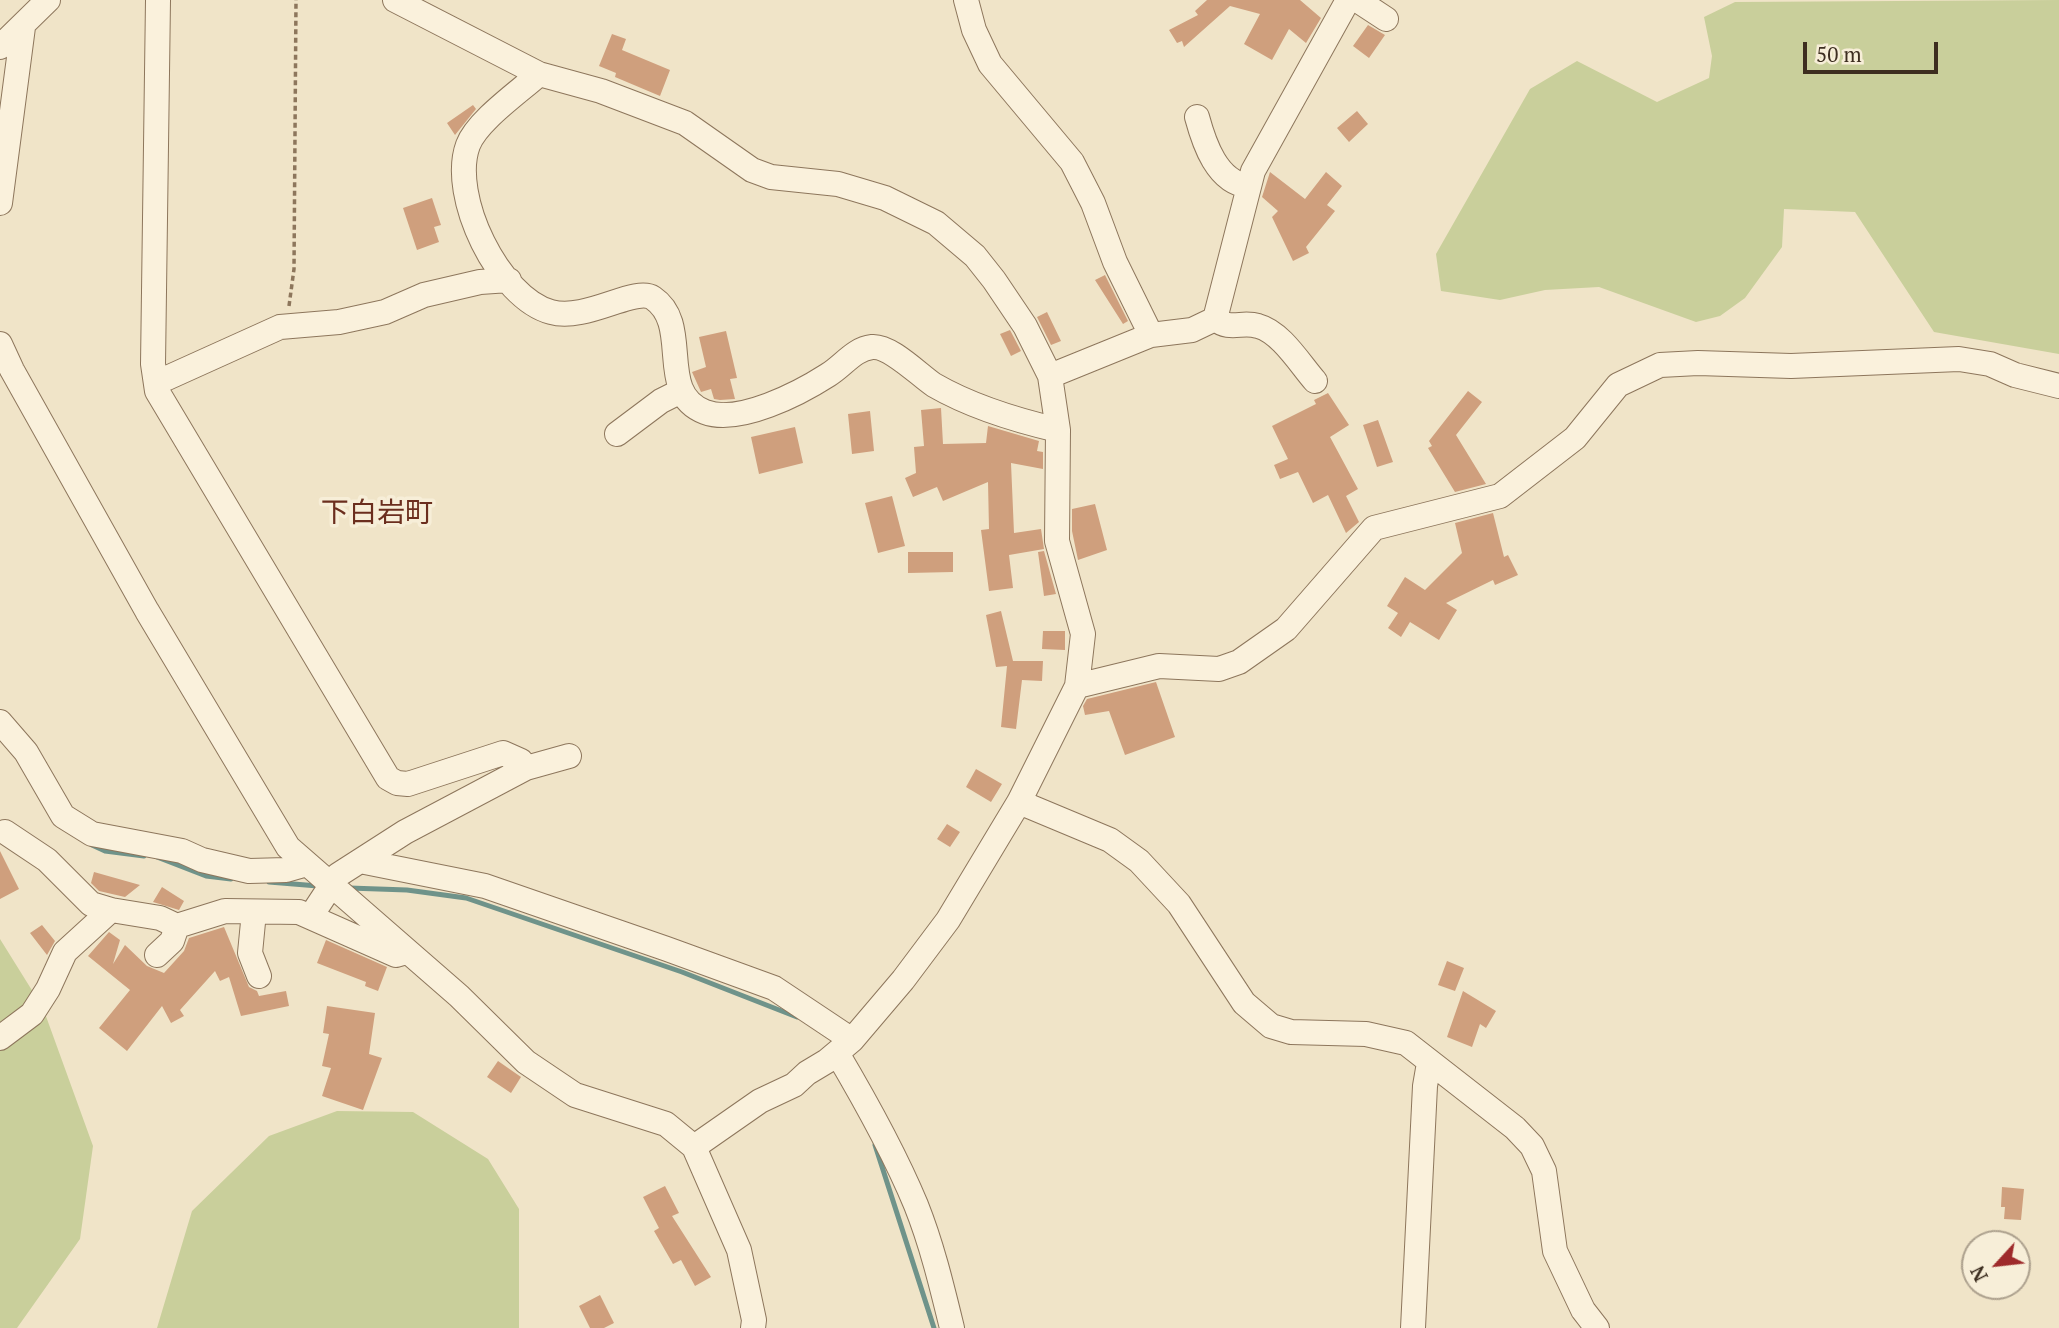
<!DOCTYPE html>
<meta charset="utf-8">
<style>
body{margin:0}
#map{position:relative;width:2059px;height:1328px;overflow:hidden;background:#f0e4c8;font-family:"PT Serif",serif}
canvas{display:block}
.north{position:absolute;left:1961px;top:1230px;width:70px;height:70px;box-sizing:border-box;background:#f7eed8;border:2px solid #ada18e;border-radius:50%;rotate:243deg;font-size:19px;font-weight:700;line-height:28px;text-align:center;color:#3d2e20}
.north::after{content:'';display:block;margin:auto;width:24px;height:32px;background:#9e2a2b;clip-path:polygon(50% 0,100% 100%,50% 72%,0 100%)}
.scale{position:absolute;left:1803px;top:42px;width:135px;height:32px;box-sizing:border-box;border:4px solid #3d2e20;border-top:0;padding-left:9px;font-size:21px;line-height:24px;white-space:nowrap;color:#3d2e20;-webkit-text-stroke:5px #f7eed8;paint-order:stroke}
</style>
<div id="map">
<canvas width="2059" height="1328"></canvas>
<div class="north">N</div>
<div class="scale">50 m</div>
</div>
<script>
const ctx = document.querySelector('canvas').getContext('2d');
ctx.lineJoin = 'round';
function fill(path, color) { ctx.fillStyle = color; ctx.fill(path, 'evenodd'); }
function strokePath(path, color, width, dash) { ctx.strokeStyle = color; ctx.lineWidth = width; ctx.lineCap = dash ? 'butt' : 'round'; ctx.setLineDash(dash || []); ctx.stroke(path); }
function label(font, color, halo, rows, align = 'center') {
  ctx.font = font + ' "PT Serif","Noto Sans JP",serif'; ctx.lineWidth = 7; ctx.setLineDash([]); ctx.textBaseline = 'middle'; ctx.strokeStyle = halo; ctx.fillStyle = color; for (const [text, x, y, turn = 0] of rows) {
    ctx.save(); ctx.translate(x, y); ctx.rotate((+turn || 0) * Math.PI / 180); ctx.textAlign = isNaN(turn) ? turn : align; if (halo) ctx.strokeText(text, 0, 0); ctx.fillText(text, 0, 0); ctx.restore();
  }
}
fill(new Path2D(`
 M2059 0V354L1934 332 1855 212 1784 209 1782 247 1745 298 1720 316 1696 322 1599 287 1545 290 1500 300 1441 291 1436 254 1530 89 1577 61 1657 102 1709 78 1712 56 1704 17 1735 2Z
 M0 939 43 1008 93 1146 80 1239 17 1328H0Z
 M337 1111 413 1112 488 1159 519 1209V1328H157L192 1211 269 1136Z`), '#c9cf9b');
strokePath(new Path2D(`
 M92 845 105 851 144 856
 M157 857 206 876 231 879
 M269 882 318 886
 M349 888 407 890 466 898 682 972 797 1017
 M875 1145 934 1328`), '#6f938a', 5);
fill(new Path2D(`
 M1207 0H1300L1321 18 1306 43 1289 29 1272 60 1244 44 1260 14 1230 6 1184 47 1182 41 1177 43 1169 30 1198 15 1195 11Z
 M1368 25 1385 35 1369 58 1353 46Z
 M612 34 626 39 622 50 670 70 660 96 615 77 616 73 599 66Z
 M473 105 476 109 455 135 447 123Z
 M1357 111 1368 124 1349 142 1337 128Z
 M1270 172 1305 199 1326 172 1342 186 1327 205 1335 211 1306 247 1309 253 1293 261 1272 217 1278 211 1262 197Z
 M432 198 441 225 434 227 439 242 417 250 403 208Z
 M1105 275 1128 321 1123 324 1095 280Z
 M1047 312 1061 341 1051 345 1037 317Z
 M1010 330 1021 351 1011 356 1000 334Z
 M726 331 737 378 730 379 735 399 720 400 714 399 711 389 701 392 692 372 706 367 699 337Z
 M1468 391 1482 402 1456 435 1486 484 1455 492 1428 448 1432 446 1429 441Z
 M1328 393 1349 425 1330 437 1358 489 1346 496 1359 522 1346 533 1328 495 1313 503 1298 472 1280 479 1274 465 1288 459 1272 426 1316 404 1314 400Z
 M941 408 943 444 986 443 988 426 1039 441 1037 451 1043 452V469L1011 463 1014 533 1041 529 1044 549 1009 555 1013 588 989 591 981 530 989 529 988 482 943 501 937 487 913 497 905 478 916 473 914 447 924 446 921 410Z
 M870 411 874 451 852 454 848 414Z
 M1378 420 1393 462 1377 467 1363 425Z
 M795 427 803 463 759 474 751 437Z
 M892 496 905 546 878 553 865 503Z
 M1095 504 1107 550 1078 560 1072 531V509Z
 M1493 513 1504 557 1508 555 1518 575 1495 585 1493 580 1446 603 1457 610 1439 640 1410 622 1401 637 1388 628 1398 613 1387 606 1405 577 1425 590 1462 553 1455 523Z
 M1044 551 1056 594 1044 596 1038 552Z
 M908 552H953V572L908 573Z
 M1001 611 1013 661H1043L1042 681 1022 680 1016 729 1001 727 1007 666 996 667 986 615Z
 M1043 631H1065V650L1042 649Z
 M1156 682 1175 737 1125 755 1109 711 1085 715 1083 706 1087 699Z
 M976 769 1002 784 991 802 966 787Z
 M947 824 960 832 950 847 937 839Z
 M0 851 19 889 0 899Z
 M94 872 140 885 125 897 99 891 91 883Z
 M162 887 184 901 179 910 153 902Z
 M42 925 55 941 47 955 30 933Z
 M224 927 249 987 257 991 259 996 286 991 289 1006 241 1016 229 977 220 981 215 971 180 1010 184 1016 171 1023 162 1006 127 1051 99 1028 130 990 88 956 109 932 120 940 113 964 125 945 147 966 164 973 184 951 189 938Z
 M326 940 387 967 378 991 365 986 366 982 317 963Z
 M1447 961 1464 968 1455 991 1438 985Z
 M1463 991 1496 1011 1486 1028 1480 1024 1472 1047 1447 1037Z
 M327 1006 375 1013 369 1054 382 1058 363 1110 322 1096 331 1068 322 1066 329 1034 323 1033Z
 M498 1061 521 1077 511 1093 487 1077Z
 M665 1186 679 1213 672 1216 711 1277 695 1286 681 1260 673 1264 654 1231 659 1228 643 1197Z
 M2002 1187 2024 1189 2021 1220 2004 1219 2005 1207H2001Z
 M600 1295 614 1323 604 1328H590L579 1306Z`), '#cf9f7d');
const minor = new Path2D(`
 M158 0 153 364 157 391 388 778 397 783 408 784 503 753 521 761 526 768
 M395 0 539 74 601 91 685 123 752 170 771 177 838 184 885 198 936 223 975 256 994 280 1025 326 1050 376 1058 430 1057 541 1083 634 1077 686 1019 802 948 920 903 980 852 1040 827 1061 807 1073 794 1085 760 1101 694 1147
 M966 0 974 30 990 64 1072 162 1093 203 1115 262 1151 335
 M1357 0 1386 19
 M0 47 48 0
 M539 74C519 92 477 121 468 145 449 196 499 298 551 312 586 322 635 286 653 298 693 325 655 393 705 412 739 425 800 393 828 375 843 366 854 349 872 347 890 345 919 375 934 385 972 407 1015 420 1058 430
 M1197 117C1204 143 1217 183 1249 186
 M0 203 23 27
 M1215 319C1230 331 1242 321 1258 326 1281 332 1300 364 1315 381
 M0 344 12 370 147 611 288 847 459 996 526 1062 575 1095 666 1124 694 1147 739 1250 754 1320 753 1328
 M1050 376 1151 335 1192 330 1215 319 1253 171 1348 0
 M156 383 280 327 339 322 385 312 424 295 480 282 509 280
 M617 434 661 401 681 391
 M1077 686 1159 666 1219 669 1239 662 1286 629 1374 528 1500 496 1575 438 1618 385 1660 365 1698 363 1791 366 1959 359 1990 364 2015 375 2059 386
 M0 722 26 752 63 816 92 834 182 851 202 860 249 871 286 870 307 864
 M1019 802 1110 840 1139 861 1179 904 1244 1003 1271 1026 1291 1032 1366 1034 1406 1043 1515 1128 1532 1146 1544 1171 1555 1251 1583 1310 1597 1328
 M5 832 47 860 91 904 111 910 160 918 177 926 225 911 299 912 396 955 403 953
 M360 861 485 886 667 949 774 988 852 1040
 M254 912 250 953 259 976
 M311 916 338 875 405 832 526 768 569 756
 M157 955 172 941 177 926
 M0 1038 32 1014 48 989 65 952 111 910
 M837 1053C866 1102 894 1152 916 1205 932 1245 942 1287 952 1328
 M1413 1328 1425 1086 1429 1063`);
strokePath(minor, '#8d765c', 26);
strokePath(new Path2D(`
 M289 306 294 269 296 0`), '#8d765c', 3.5, [5, 3.5]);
strokePath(minor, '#faf1dc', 24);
label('28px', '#6b2e1e', '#f7eed8', [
 ["下白岩町",377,514]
]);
</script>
